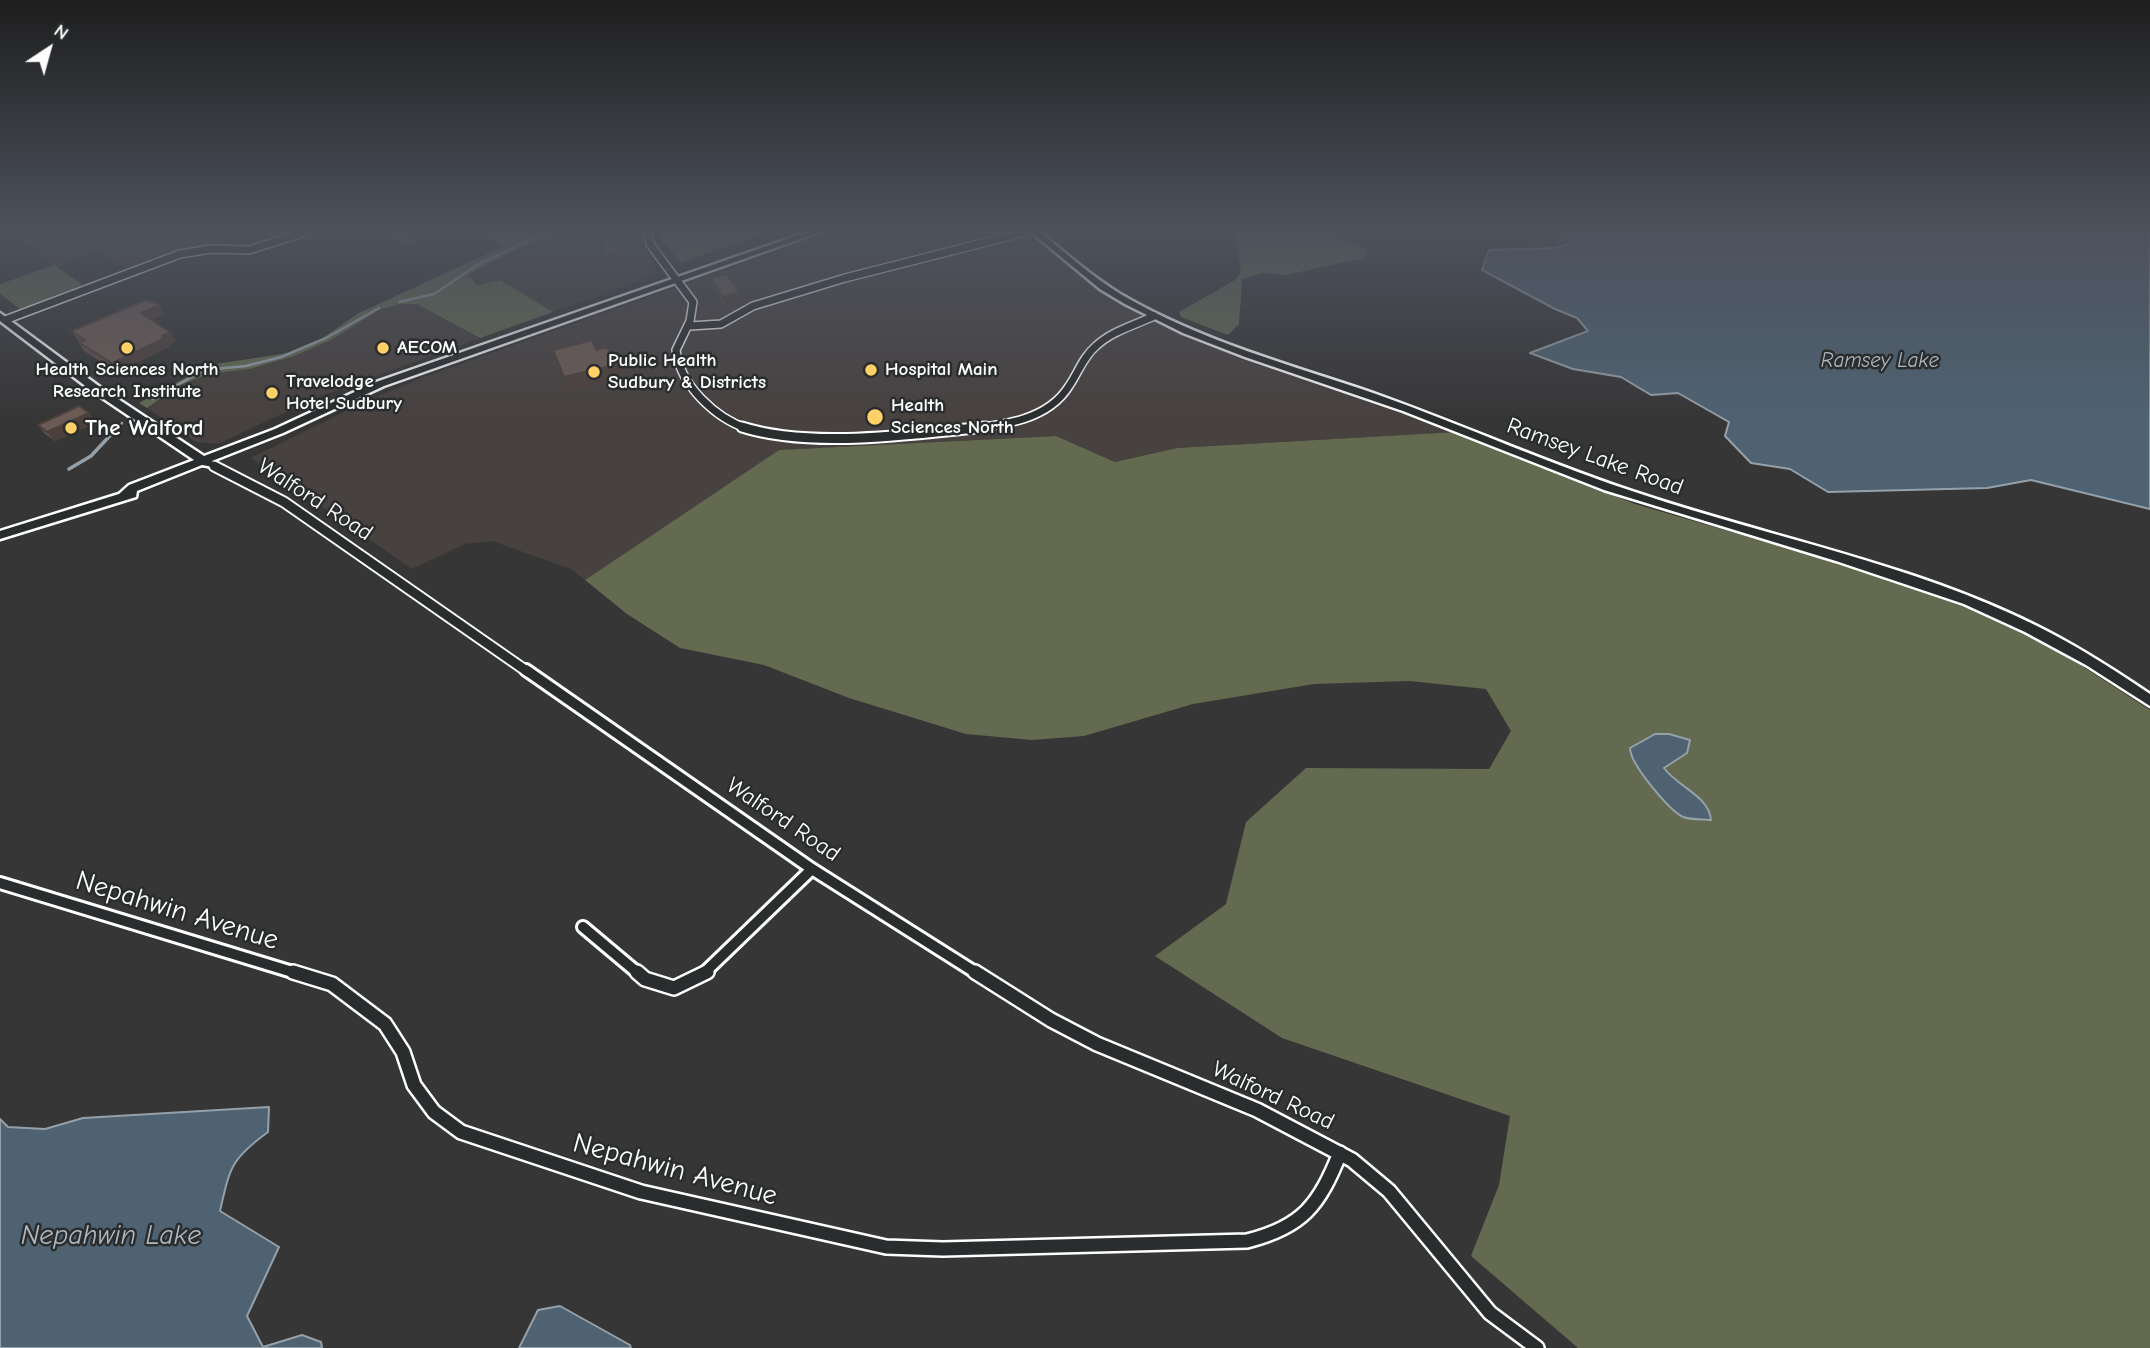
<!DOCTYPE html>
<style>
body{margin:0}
#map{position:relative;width:2150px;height:1348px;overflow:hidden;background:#373636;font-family:"Comic Neue",sans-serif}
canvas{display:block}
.north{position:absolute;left:14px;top:14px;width:70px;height:70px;-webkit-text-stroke:5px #2a2d2e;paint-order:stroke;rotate:36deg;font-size:19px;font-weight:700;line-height:28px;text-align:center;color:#fff}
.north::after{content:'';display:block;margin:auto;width:24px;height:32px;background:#fff;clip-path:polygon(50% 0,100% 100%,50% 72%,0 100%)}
</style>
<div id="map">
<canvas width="2150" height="1348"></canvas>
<div class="north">N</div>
</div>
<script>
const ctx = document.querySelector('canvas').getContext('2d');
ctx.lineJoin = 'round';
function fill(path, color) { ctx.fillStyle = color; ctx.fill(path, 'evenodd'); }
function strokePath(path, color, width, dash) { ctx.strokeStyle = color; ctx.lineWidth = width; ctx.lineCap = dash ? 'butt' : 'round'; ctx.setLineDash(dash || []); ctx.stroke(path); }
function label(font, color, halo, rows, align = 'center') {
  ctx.font = font + ' "Comic Neue",sans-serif'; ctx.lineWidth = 5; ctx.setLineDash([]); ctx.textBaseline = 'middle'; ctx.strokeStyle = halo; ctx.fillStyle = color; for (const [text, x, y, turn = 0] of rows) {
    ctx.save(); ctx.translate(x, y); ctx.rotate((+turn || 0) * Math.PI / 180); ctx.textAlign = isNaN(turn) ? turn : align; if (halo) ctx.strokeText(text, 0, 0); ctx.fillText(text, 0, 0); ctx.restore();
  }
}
fill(new Path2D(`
 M9 232H246L212 246 185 249 129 270 98 251 56 267 38 255 43 253Z
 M552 232H642L648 253 658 274 553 312 500 280 477 285 467 275Z
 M831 232H1030L1090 281 1126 301 1229 349 1456 432 1177 448 1115 462 1056 436 779 450 585 580 571 569 492 541 465 544 412 569 251 458 366 401 427 376Z
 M399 304H417L480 338 314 399 218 444 196 442 147 408 178 386 208 374 250 369 294 356 333 339 379 310Z`), '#47413f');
fill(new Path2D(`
 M485 232H552L468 275 477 285 500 280 553 312 480 338 417 304H399L379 310 333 339 294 356 250 369 208 374 178 386 147 408 139 403 209 365 288 353 321 339 359 313 502 247Z
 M660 232H767L681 263 663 242Z
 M1235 232H1330V235L1367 251 1364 258 1285 275 1264 273 1242 279 1239 324 1228 335 1181 317 1179 312 1235 280 1241 272Z
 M54 265 83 285 20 309 0 294V284Z
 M1456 432 1635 504 1942 593 2020 626 2150 710V1348H1578L1471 1256 1499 1185 1510 1116 1282 1038 1155 956 1226 904 1246 822 1306 768 1489 769 1511 731 1486 689 1409 681 1314 684 1193 704 1084 736 1032 740 966 734 849 698 764 665 680 648 627 614 585 580 779 450 1056 436 1115 462 1177 448Z`), '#636a50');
const water = new Path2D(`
 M1561 232H2150V509L2031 480 1987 488 1828 492 1790 469 1751 463 1725 436 1729 422 1678 393 1651 395 1621 377 1573 369 1530 353 1588 331 1577 318 1555 309 1482 270 1489 250 1556 248 1573 242Z
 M1655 734H1669L1690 740 1687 753 1664 768C1679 788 1709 796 1711 820 1703 819 1691 820 1683 817 1669 810 1630 764 1630 748Z
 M269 1107 268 1132C231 1159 230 1167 220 1211L279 1247 247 1316 263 1347 302 1335 321 1342 322 1348H0V1119L8 1127 45 1129 83 1118Z
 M560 1306 630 1345 631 1348H519L538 1310Z`);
fill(water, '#4f6271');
strokePath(water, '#95a1aa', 2);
strokePath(new Path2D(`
 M399 302 434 294 479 264 547 232
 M153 399 204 370 246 366 281 357 326 338 379 308
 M117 429 122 423`), '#95a1aa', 2.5);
strokePath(new Path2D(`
 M69 469 91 456 118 427`), '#95a1aa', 3.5);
const streetFar3 = new Path2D(`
 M648 232 650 244 693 302 690 321 676 350C680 385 715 418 748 429
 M5 320 180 254 211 249 249 250 306 232
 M690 326 721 324 753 306 845 278 1026 232
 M967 429C1004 425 1048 420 1069 386 1078 373 1083 357 1096 346 1112 331 1135 325 1154 316`);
const streetFar2 = new Path2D(`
 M742 427C811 449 913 434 985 427
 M214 466 284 502 528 672`);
const streetFar1 = new Path2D(`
 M526 670 812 869 978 974
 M0 883 299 974
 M583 927 639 974
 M703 974 812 869`);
const street = new Path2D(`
 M293 972 332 984 385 1024 403 1052 414 1085 434 1112 461 1132 641 1192 886 1247 943 1249 1247 1241C1303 1227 1319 1205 1340 1153
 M637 972 645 979 674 988 707 972
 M975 972 1051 1020 1097 1044 1257 1110 1352 1160 1389 1191 1490 1313 1537 1348`);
const secondary = new Path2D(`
 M807 232H820L384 386 283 433 212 461 215 464 213 467 202 465 137 491 136 497 0 539V531L119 494 129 485 194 460 92 391 0 321V313L100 387 204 456 275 429 376 382Z
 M1031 232H1040C1066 254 1093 277 1122 295 1201 341 1291 365 1376 394 1466 426 1553 466 1644 495 1774 538 1912 564 2035 625 2076 645 2113 669 2150 694V706L2086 665 2025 632 1964 604 1836 561 1604 490 1403 411 1245 357 1183 333 1125 304 1100 289Z`);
strokePath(streetFar3, '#fff', 10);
strokePath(streetFar2, '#fff', 13);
strokePath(streetFar1, '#fff', 16);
strokePath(street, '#fff', 18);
strokePath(secondary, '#fff', 5);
strokePath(streetFar3, '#2a2d2e', 7);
strokePath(streetFar2, '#2a2d2e', 9);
strokePath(streetFar1, '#2a2d2e', 10);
strokePath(street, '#2a2d2e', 13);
fill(secondary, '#2a2d2e');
fill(new Path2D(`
 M365 232H437L414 245Z
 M601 243 620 264 610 266 604 255Z
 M711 278 740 292 742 302 725 306 713 287Z
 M160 305 165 314 151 320 170 332 176 341 169 344 171 346 117 372 84 351 78 342 80 341 77 339 71 331Z
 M96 423 55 441 45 434 38 425Z`), '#5d4e48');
fill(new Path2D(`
 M408 232H437L414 245Z
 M616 252 620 264 610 266 606 254Z
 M740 292 742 302 725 306 723 297Z
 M160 305 165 314 146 322 141 313Z
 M170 332 176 341 169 344 171 346 117 372 112 363Z
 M623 363 627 376 569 390 564 377Z
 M89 413 96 423 55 441 47 432Z`), '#4c403b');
const building = new Path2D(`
 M610 241 616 252 606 254 601 243Z
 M727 274 740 292 723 297 711 278Z
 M146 300 160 305 141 313 170 332 162 336 165 338 112 363 78 342 85 340 71 331Z
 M592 340 596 350 607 347 612 357 619 355 623 363 564 377 553 350Z
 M79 406 89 413 47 432 38 425Z`);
fill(building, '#6c5b54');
strokePath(building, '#4c403b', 2);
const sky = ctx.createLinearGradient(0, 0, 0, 421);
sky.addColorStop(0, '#1e1e1e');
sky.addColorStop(0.55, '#4d525d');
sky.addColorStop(1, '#4d525d00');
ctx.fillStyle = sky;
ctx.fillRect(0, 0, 2150, 421);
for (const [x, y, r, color] of [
 [127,348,7,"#ffd166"],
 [383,348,7,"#ffd166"],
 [871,370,7,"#ffd166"],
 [594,372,7,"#ffd166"],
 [272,393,7,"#ffd166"],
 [875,417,9,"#ffd166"],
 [71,428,7,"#ffd166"]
]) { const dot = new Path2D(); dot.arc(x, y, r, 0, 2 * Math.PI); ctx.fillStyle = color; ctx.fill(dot); strokePath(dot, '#2a2d2e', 2.5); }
label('bold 19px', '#fff', '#2a2d2e', [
 ["AECOM",397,348],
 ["Public Health",608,361],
 ["Sudbury & Districts",608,383],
 ["Health Sciences North",127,370,"center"],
 ["Research Institute",127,392,"center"],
 ["Hospital Main",885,370],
 ["Travelodge",286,382],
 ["Hotel Sudbury",286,404],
 ["Health",891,406],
 ["Sciences North",891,428]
], 'left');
label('italic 21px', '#b0b8bf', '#2a2d2e', [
 ["Ramsey Lake",1880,361]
]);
label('bold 23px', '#fff', '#2a2d2e', [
 ["The Walford",85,428]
], 'left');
label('23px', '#fff', '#2a2d2e', [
 ["Ramsey Lake Road",1595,457,20],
 ["Walford Road",315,500,33],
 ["Walford Road",783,820,34],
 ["Walford Road",1273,1096,25]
]);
label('28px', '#fff', '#2a2d2e', [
 ["Nepahwin Avenue",177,911,17],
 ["Nepahwin Avenue",675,1170,15]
]);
label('italic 28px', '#b0b8bf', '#2a2d2e', [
 ["Nepahwin Lake",111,1236]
]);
</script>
